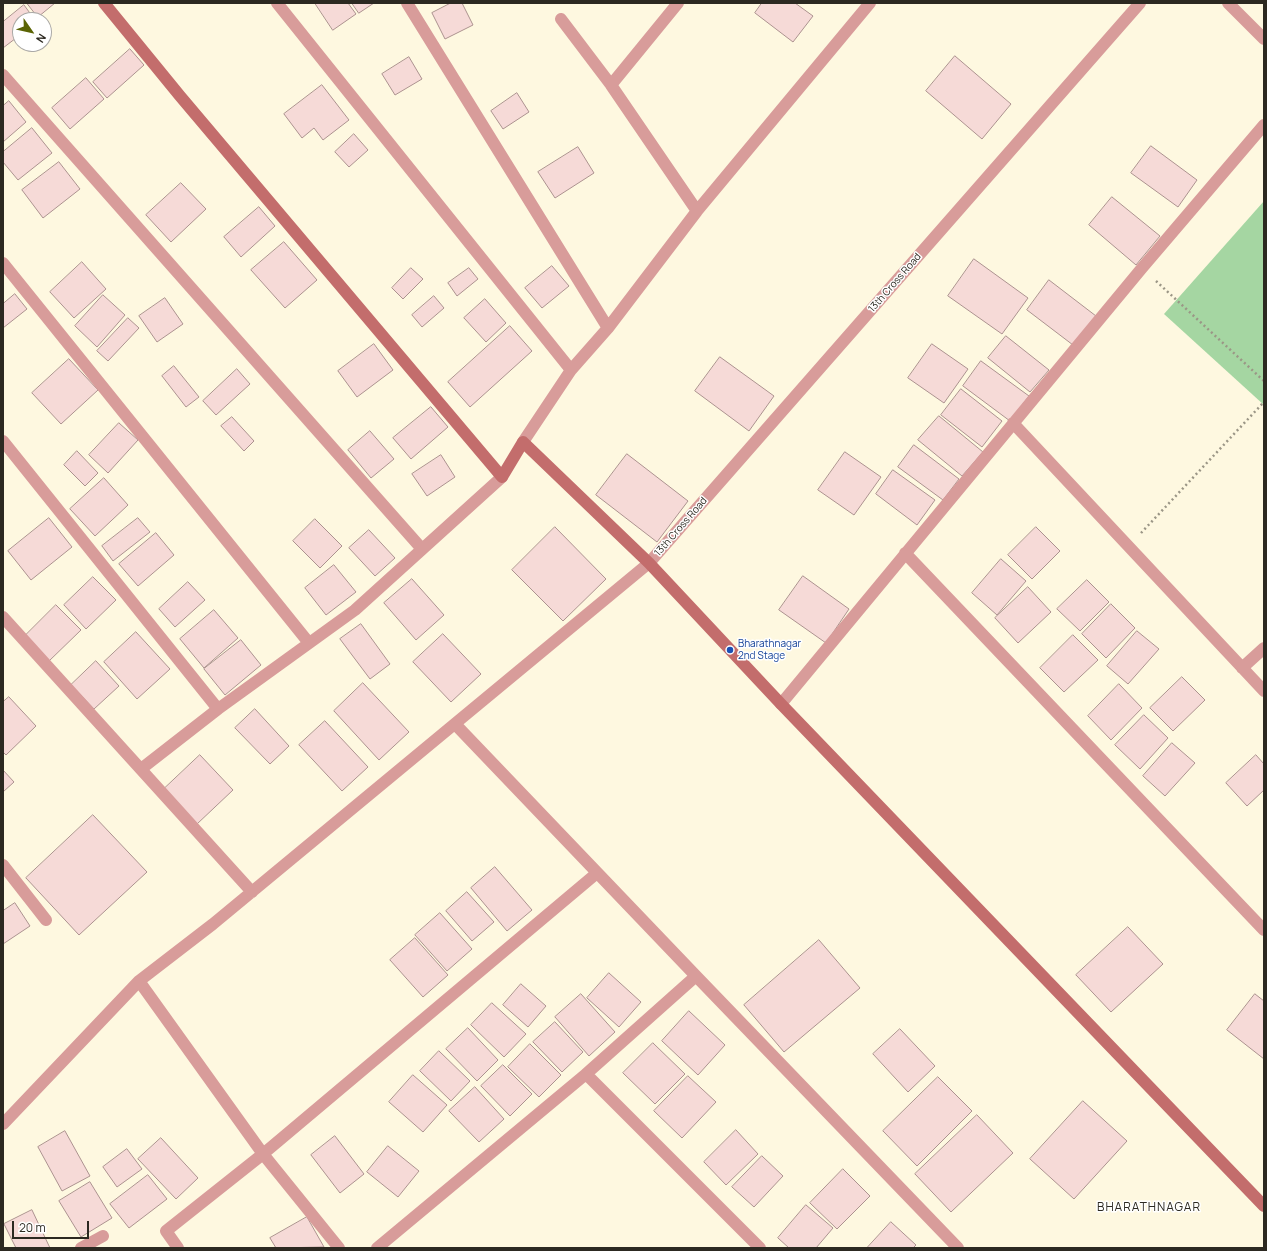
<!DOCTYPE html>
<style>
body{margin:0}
#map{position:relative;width:1267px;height:1251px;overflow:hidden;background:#fef8e0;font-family:Manrope,sans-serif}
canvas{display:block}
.frame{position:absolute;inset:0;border:4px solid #2c2921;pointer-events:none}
.north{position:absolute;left:12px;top:12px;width:40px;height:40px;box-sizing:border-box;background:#fff;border:1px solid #aba9a6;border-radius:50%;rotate:124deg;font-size:11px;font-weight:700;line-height:16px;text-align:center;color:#2c2921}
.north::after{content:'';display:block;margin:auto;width:14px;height:18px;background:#5b6404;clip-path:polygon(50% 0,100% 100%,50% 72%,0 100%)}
.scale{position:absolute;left:12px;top:1221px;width:77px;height:18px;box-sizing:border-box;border:2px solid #2c2921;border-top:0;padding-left:5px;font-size:12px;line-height:14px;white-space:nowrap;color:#2c2921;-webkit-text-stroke:3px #fff;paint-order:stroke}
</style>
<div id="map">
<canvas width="1267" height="1251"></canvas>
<div class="frame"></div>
<div class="north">N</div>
<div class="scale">20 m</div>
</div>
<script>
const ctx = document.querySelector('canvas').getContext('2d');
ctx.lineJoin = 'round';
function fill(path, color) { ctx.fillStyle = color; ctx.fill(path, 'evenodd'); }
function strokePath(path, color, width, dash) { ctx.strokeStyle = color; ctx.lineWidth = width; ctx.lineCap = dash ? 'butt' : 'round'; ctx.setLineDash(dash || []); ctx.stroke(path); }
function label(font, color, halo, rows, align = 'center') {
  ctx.font = font + ' Manrope,sans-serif'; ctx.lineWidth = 3; ctx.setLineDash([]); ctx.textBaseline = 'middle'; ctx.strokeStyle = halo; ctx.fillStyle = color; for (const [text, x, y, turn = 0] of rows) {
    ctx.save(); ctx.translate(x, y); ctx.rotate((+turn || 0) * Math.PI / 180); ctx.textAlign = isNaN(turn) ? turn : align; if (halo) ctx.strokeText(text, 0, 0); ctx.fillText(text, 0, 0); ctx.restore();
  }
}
fill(new Path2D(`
 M1264 201V405L1164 314Z`), '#a5d6a2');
const building = new Path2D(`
 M27 3H55L38 17Z
 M315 3H348L356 14 333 30Z
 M352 3H374L359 13Z
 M451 3H462L473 25 445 39 432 13Z
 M762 3H795L813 16 793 42 755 13Z
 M24 5 35 20H20V35L3 48V22Z
 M130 49 144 65 107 98 93 82Z
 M955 56 1011 104 982 139 926 91Z
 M409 57 422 79 395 95 382 74Z
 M86 78 104 99 70 129 52 108Z
 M322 85 349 120 323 140 314 128 302 138 284 114Z
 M517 93 529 112 503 129 491 111Z
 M9 101 26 122 3 142V106Z
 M32 128 52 153 18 180 3 162V152Z
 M354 134 368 150 349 167 335 152Z
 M1151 146 1197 180 1178 207 1131 173Z
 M578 147 594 173 555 198 538 172Z
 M59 162 80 189 43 218 22 190Z
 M181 183 206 209 171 242 146 215Z
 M1112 197 1160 236 1136 265 1089 225Z
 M259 207 275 226 241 257 224 237Z
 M284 242 317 280 285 308 251 270Z
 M974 259 1028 298 1002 334 948 296Z
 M82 262 106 289 74 318 50 292Z
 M552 266 569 286 542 308 525 288Z
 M411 268 423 279 403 299 392 288Z
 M469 268 478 279 457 296 448 283Z
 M1049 280 1096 316 1073 345 1027 310Z
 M15 294 27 309 3 328V304Z
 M103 295 125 315 97 347 75 326Z
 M434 296 444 308 422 327 412 315Z
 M165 298 183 324 157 342 139 316Z
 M485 299 506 323 486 342 464 318Z
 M128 318 139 328 108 361 97 351Z
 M510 326 532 351 470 407 448 382Z
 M1006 336 1049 370 1030 392 988 358Z
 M374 344 393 370 357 397 338 371Z
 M932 344 968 369 944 403 908 378Z
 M720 357 774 396 749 431 695 391Z
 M69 359 98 390 61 424 32 393Z
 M981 361 1029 396 1010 421 963 386Z
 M174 366 199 397 186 407 162 376Z
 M237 369 250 384 216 415 203 401Z
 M961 389 1002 421 982 447 941 415Z
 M431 407 448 427 411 459 393 438Z
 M939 416 983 452 962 476 918 440Z
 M232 417 254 441 244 451 221 426Z
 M119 423 138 440 108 473 89 455Z
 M370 431 394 459 371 478 348 450Z
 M914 445 959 479 943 500 898 467Z
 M77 451 98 473 85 486 64 465Z
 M845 452 881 477 854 515 818 490Z
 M627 454 688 501 657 542 596 495Z
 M441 455 455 477 427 496 412 474Z
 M893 470 935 500 917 525 876 494Z
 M104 478 128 505 95 536 70 509Z
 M49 518 72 547 31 580 8 551Z
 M138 518 150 532 113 561 102 546Z
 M315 519 342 546 320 568 293 541Z
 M555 527 606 579 563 621 512 570Z
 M1036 527 1060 551 1032 579 1008 555Z
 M369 530 395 558 375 576 349 548Z
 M156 533 174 555 138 586 119 564Z
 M1001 559 1026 581 997 615 972 593Z
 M334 565 356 592 326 615 305 588Z
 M803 576 849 609 826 643 779 610Z
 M93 577 116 600 86 629 64 605Z
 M412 579 444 615 416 640 384 603Z
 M1087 580 1109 602 1080 631 1057 609Z
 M188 582 205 600 175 627 159 609Z
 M1028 587 1051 612 1018 643 995 618Z
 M1111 604 1135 628 1106 658 1082 634Z
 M56 605 81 630 48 662 24 637Z
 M214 610 238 638 204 668 180 639Z
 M361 624 390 664 370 679 340 639Z
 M1137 631 1159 649 1128 684 1107 666Z
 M136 632 170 669 137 699 104 662Z
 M443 634 481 674 451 702 413 662Z
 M1073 635 1098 660 1064 692 1040 668Z
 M241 640 261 665 225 695 204 669Z
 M96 661 119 686 94 709 71 685Z
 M1182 677 1205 700 1173 731 1150 708Z
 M363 683 409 732 379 760 334 711Z
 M1119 684 1142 708 1111 740 1088 716Z
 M9 697 36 726 6 755 3 752V702Z
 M255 709 289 746 270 764 235 728Z
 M1144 715 1168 738 1140 769 1115 745Z
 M325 721 368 767 342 791 299 745Z
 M1172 743 1195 763 1165 796 1143 776Z
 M200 755 233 790 197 824 164 789Z
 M1256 755 1264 764V790L1247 806 1226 783Z
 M3 770 14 782 3 792Z
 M93 815 147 872 79 935 26 878Z
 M495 867 532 910 507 931 471 888Z
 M467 892 494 922 472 941 446 911Z
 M15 903 30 926 3 944V911Z
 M440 913 472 949 447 971 415 935Z
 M1128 927 1163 964 1111 1012 1076 975Z
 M415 938 448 975 423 997 390 960Z
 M819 940 860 988 784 1052 744 1005Z
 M609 973 641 1002 619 1027 587 998Z
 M521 984 546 1006 528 1027 503 1005Z
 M581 994 615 1032 589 1056 555 1017Z
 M1255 994 1264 1001V1059L1227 1030Z
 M492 1003 526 1034 504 1057 471 1025Z
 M689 1011 725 1045 698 1075 662 1041Z
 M555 1022 583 1052 562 1072 533 1042Z
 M468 1028 498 1060 477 1081 446 1049Z
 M900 1029 935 1066 908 1092 873 1054Z
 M653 1043 685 1074 655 1104 623 1073Z
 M530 1044 561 1075 539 1097 508 1067Z
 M439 1051 470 1081 451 1101 420 1071Z
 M503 1065 532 1094 510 1116 481 1086Z
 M413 1075 447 1105 423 1132 389 1102Z
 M688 1076 716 1102 682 1138 654 1111Z
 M938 1077 972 1111 917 1166 883 1131Z
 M475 1087 504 1119 479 1142 449 1111Z
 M1083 1101 1127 1141 1074 1199 1030 1159Z
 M977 1115 1013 1153 951 1212 915 1174Z
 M736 1130 758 1154 726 1185 704 1162Z
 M65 1131 90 1176 62 1191 38 1147Z
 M335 1136 364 1174 340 1193 311 1155Z
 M161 1138 198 1178 176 1199 138 1159Z
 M388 1146 419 1171 398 1197 367 1172Z
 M127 1149 142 1169 117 1187 103 1167Z
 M762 1156 783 1176 754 1207 732 1187Z
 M843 1169 870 1196 837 1229 810 1203Z
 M148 1175 167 1199 129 1228 110 1204Z
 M90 1182 112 1218 81 1237 59 1201Z
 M806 1205 833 1228 816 1248H789L778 1238Z
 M32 1210 50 1248H16L4 1224Z
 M307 1217 324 1247 276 1248 270 1238Z
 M891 1222 916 1245 913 1248H867Z`);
fill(building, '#f6dad7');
strokePath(building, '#ac928f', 1);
strokePath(new Path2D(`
 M1156 281 1264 381
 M1141 533 1264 402`), '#9b9686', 2.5, [2, 3]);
strokePath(new Path2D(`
 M277 3 571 370
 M407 3 608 328
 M678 3 611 85 697 211
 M1228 3 1264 39
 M561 19 611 85
 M3 75 422 549
 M3 263 309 643
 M1013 423 1264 691
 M3 441 218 709
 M523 442 571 370 608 328 697 211 870 3
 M905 553 1264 930
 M3 617 252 892
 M1242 668 1264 648
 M781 704 1142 268 1264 125
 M455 724 696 976 958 1248
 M141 769 218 709 355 610 502 477
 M3 865 46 920
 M139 981 263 1154 339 1248
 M586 1074 696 976
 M3 1124 139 981 213 924 649 563 1140 3
 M81 1248 103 1236
 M178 1248 166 1231 263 1154 597 873
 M377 1248 586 1074 760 1248`), '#d89c9a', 12);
strokePath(new Path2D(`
 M104 3 180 96 502 477 523 442 649 563 781 704 1264 1206`), '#c36d6c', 12);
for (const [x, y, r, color] of [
 [730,650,4,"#1a4fb4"]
]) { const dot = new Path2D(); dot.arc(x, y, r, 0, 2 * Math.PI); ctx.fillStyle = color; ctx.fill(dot); strokePath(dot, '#fff', 1.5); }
label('10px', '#2c2921', '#fff', [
 ["13th Cross Road",895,283,-49],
 ["13th Cross Road",681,527,-49]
]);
label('10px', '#164399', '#fff', [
 ["Bharathnagar",738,644],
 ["2nd Stage",738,656]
], 'left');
ctx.letterSpacing = '1px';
label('12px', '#2c2921', '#fff', [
 ["BHARATHNAGAR",1149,1208]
]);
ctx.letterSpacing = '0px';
</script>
